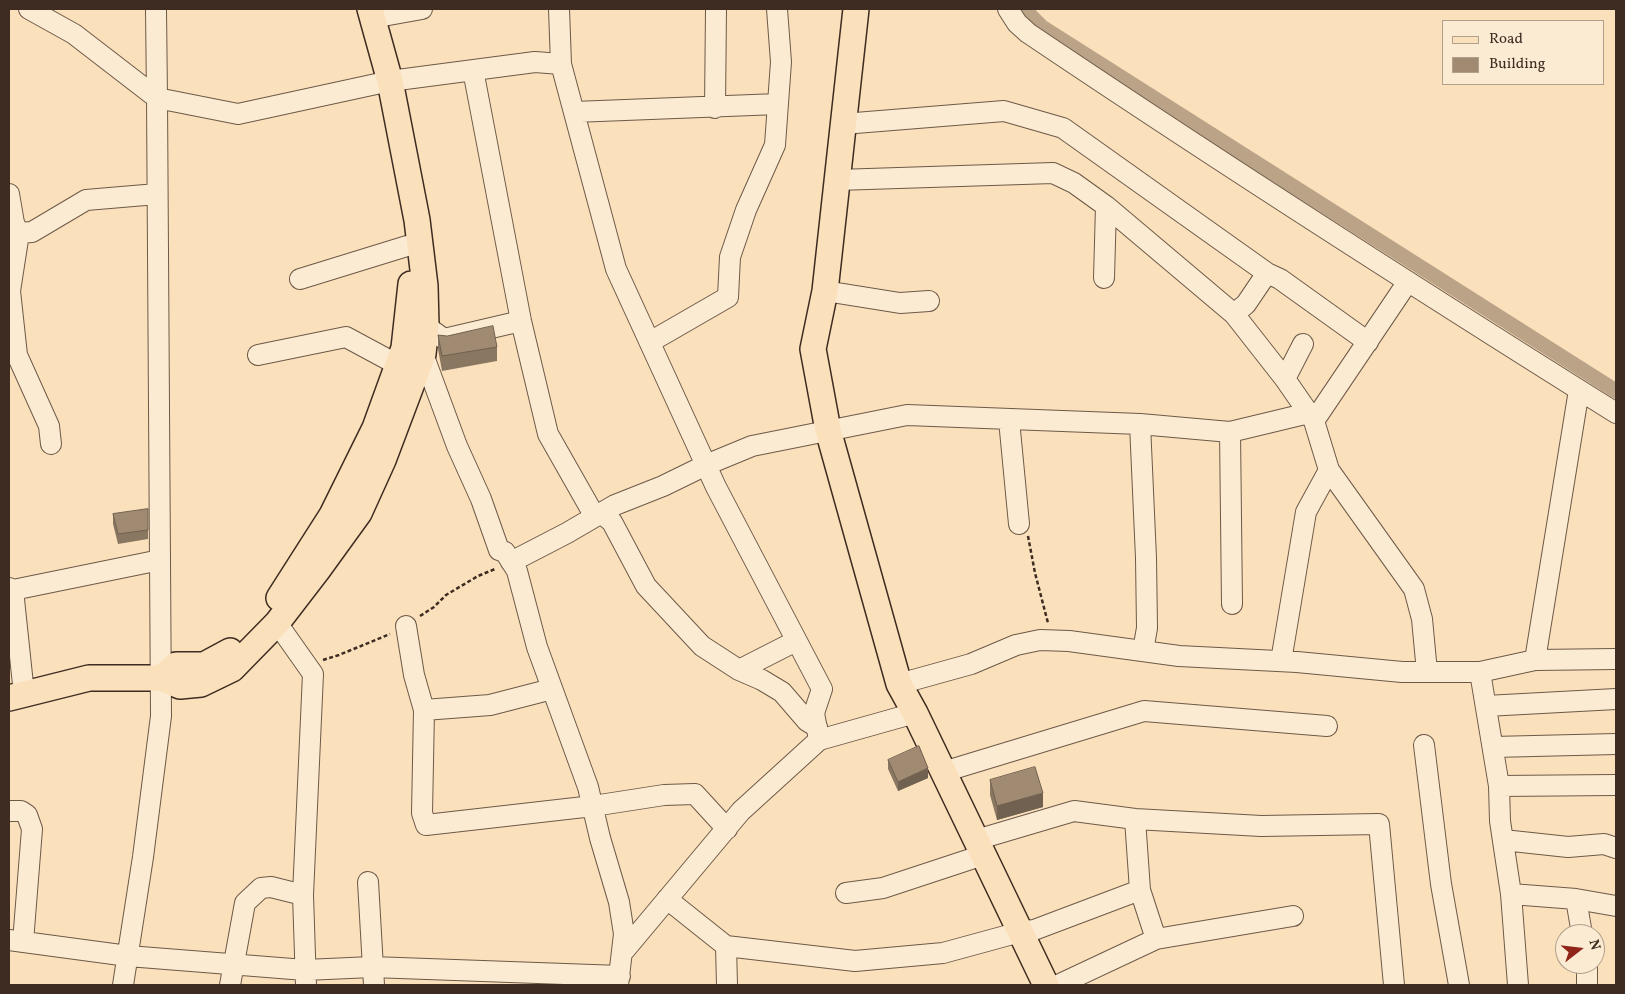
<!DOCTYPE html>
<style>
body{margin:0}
#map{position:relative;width:1625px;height:994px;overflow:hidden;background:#fbe0bc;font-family:Vollkorn,serif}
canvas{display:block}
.frame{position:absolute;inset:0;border:10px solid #3e2c22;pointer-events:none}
.legend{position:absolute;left:1442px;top:20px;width:162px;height:65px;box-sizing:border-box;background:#fcebd3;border:1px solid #b09f8c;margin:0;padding:6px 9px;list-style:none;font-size:15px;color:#3e2c22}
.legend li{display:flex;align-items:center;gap:10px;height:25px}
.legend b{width:25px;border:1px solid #b09f8c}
.north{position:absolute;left:1555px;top:924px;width:50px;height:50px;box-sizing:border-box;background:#fcebd3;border:1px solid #b09f8c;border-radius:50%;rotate:74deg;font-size:14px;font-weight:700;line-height:20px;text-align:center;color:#3e2c22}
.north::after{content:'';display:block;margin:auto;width:18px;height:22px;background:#8f2418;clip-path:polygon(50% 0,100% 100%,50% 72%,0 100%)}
</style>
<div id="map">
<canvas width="1625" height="994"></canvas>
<div class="frame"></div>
<ul class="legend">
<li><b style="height:6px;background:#fbe0bc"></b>Road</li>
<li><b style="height:14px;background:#a08a72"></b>Building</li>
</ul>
<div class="north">N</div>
</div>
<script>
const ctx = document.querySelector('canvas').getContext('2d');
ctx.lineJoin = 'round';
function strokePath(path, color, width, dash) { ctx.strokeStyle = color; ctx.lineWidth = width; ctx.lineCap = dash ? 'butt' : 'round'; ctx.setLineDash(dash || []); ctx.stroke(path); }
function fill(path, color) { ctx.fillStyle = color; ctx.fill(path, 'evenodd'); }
strokePath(new Path2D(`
 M1024 9 1042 27 1616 391`), '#bba388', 15);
const minor = new Path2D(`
 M29 9 74 34 157 98 161 716 143 857 123 985
 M156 9 157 98 238 114 390 81 535 62 561 64
 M559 9 561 64 616 269 716 487 822 689 814 713 819 740
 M1008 9 1017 23 1028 33C1221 163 1418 289 1616 413
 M372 18 422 9
 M473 70 521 321 548 434 594 515 601 513 612 522 646 586 702 646 739 670 762 680 782 692 807 721 817 727
 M715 108 716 9
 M574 112 778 104
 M843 124 1004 111 1063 128 1267 273 1280 279 1368 342
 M837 180 1053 173 1074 183 1106 206 1234 314 1285 379
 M9 194 14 223 19 233 10 291 17 355 49 426 51 444
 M19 233 32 232 86 200 157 194
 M1104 278 1106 206
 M300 279 407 246
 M825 291 900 303 929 301
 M1234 314 1246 304 1267 273
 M426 326 444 339 521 321
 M650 342 728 297 730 257 746 210 775 145 781 62 777 9
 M1303 344 1285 379 1314 421 1407 283
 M423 354 457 446 481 499 499 550 505 552 517 571 537 647 588 787 600 838 619 902 624 934 618 985
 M258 355 346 337 398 365
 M1009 420 1019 524
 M1140 424 1230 432
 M1329 470 1414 589 1422 619 1427 672
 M511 562 567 533 615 505 663 486 706 465 752 446 907 415 1140 424 1146 558 1147 628 1143 651
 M9 588 13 590 160 560
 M13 590 24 694
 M1232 604 1230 432 1309 413
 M277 623 313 674 303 895 306 985
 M406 626 414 675 424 710 422 813 426 825 593 806 664 795 695 794 727 829
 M1535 660 1579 390
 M1281 661 1306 512 1329 470 1314 421
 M739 670 796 641
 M899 684 971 664 1016 645 1040 640 1069 641 1179 656 1297 662 1402 672H1480
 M1486 706 1616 699
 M424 710 490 705 552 689
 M1424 745 1441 884 1459 985
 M1493 747 1616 744
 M943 772 1144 711 1327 726
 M1499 786 1616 785
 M9 811H21L27 815 32 829 23 942
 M1135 819 1140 890 1156 939
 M976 840 1074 811 1135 819 1261 826 1379 824 1394 985
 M1503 840 1568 847 1604 844 1616 848
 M368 882 374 985
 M846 893 883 888 983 855
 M1511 894 1576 899 1616 906
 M667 899 726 946 727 985
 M1576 899 1582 934
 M9 940 128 956 305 970 372 967 620 976
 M726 946 855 961 943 953 1020 932 1034 930 1140 890
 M623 952 741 811 819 740 915 713
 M1587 964V985
 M230 985 245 903 261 888 271 887 303 895
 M1058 985 1156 939 1293 916
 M1518 985 1511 894 1500 821 1499 786 1480 672 1535 660 1616 659`);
const major = new Path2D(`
 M856 9 825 291 813 349 828 430 899 684 915 713 1046 985
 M279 598 332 515 375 428 404 348 411 284
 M161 678 176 665H204L230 651
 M9 698 89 678H161L180 686 201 684 232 669 277 623 317 571 359 513 383 460 423 354 426 326 425 286 417 220 390 81 370 9`);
strokePath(minor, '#6d5948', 22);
strokePath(major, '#3e2c22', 28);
strokePath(new Path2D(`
 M1028 536 1035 573 1048 623
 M420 616 434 607 446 595 478 576 495 569
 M323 660 339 655 390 634`), '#3e2c22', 2.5, [4, 2.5]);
strokePath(minor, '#fcebd3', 20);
strokePath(major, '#fbe0bc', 25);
fill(new Path2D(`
 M438 335 497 347V361L442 371 438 349Z
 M148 509V539L118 544 113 524V514Z
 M888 760 928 778 898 791 888 769Z
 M990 780 1043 807 997 820 990 795Z`), '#8a7762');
fill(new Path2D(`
 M928 768V778L898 791V782Z
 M1043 793V807L997 820V806Z`), '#706150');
const building = new Path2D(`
 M493 326 497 347 442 356 438 335 447 336Z
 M148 509V530L118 534 113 514Z
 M919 746 928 768 898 782 888 760Z
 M1035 767 1043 793 997 806 990 780Z`);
fill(building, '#a08a72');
strokePath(building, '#706150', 1);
</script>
